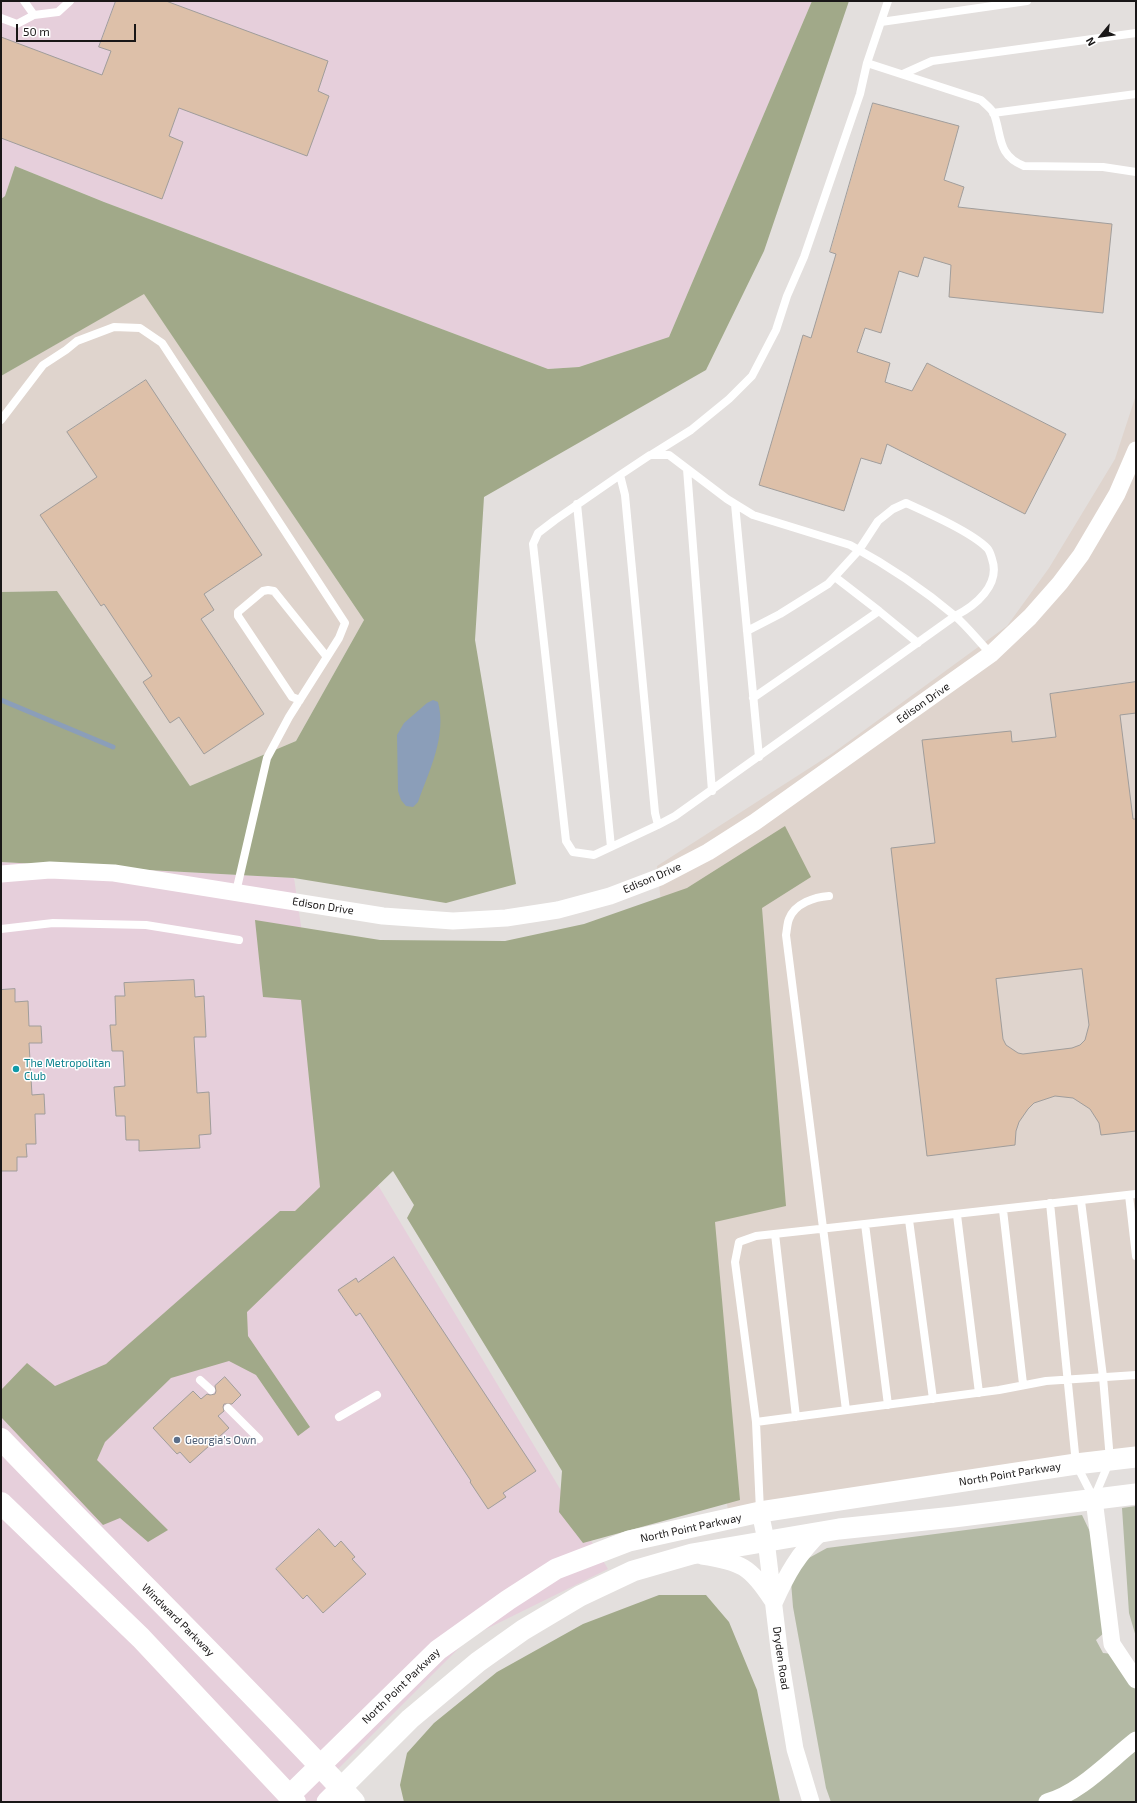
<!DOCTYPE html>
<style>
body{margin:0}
#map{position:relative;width:1137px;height:1803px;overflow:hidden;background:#e3dfdd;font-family:"Exo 2",sans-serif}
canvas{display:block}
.frame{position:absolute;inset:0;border:2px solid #191717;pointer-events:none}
.north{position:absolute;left:1081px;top:16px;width:40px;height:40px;-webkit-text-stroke:3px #fff;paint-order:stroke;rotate:241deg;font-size:11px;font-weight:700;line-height:16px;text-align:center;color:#191717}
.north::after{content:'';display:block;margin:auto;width:14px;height:18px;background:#191717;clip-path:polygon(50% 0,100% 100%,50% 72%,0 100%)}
.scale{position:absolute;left:16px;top:24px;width:120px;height:18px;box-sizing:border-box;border:2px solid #191717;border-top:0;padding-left:5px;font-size:12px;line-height:14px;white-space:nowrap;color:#191717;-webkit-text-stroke:3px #fff;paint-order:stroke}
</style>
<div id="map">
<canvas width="1137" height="1803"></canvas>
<div class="frame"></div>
<div class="north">N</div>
<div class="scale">50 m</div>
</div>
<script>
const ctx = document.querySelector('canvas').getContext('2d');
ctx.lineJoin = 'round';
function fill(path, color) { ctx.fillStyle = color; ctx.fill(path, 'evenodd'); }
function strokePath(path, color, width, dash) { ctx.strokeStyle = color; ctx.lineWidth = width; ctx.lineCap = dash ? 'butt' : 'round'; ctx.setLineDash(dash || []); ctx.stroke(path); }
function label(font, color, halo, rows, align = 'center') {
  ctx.font = font + ' "Exo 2",sans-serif'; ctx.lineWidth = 3; ctx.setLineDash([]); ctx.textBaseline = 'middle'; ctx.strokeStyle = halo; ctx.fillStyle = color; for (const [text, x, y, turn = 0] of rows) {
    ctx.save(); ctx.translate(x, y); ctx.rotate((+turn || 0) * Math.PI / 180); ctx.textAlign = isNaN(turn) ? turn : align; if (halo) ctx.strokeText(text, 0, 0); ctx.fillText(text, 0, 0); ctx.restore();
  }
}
fill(new Path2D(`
 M1 1H812L669 337 579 367 548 369 104 202 15 166 5 196 1 199Z
 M1 862 294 878 339 1185 372 1175 608 1569 470 1637 325 1782 343 1802H1Z`), '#e6cfdb');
fill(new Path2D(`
 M144 293 364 620 296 741 190 786 57 591 1 592V376Z
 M1136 395V1452L729 1521 657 866 833 753 1007 626 1049 568 1115 459Z`), '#dfd4cd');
fill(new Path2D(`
 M1136 1506V1637L1129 1613 1122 1508Z
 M1082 1515 1091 1534 1105 1632 1096 1640 1103 1653 1113 1654 1136 1690V1802H831L826 1788 793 1607 791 1582 807 1559 827 1548Z`), '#b3b9a4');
fill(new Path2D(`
 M812 1H849L764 251 706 370 484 497 475 640 516 884 446 903 294 878 1 862V592L57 591 190 786 296 741 364 620 144 294 1 376V199L5 196 15 166 104 202 548 369 579 367 669 337Z
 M785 826 811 877 762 908 786 1206 715 1222 740 1500 583 1543 559 1512 562 1471 407 1218 414 1205 393 1171 247 1312 248 1336 310 1427 298 1436 256 1375 229 1361 171 1378 105 1442 97 1460 168 1530 148 1542 120 1518 103 1525 1 1417V1390L27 1363 55 1386 106 1364 280 1211H295L320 1187 301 1000 263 997 255 920 380 940 505 941 584 924 687 888Z
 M659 1595H706L729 1622 757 1690 780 1802H404L400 1785 407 1753 434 1723 497 1672 583 1624Z`), '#a1a989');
fill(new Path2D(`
 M433 700 438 702C447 736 429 771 418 802L413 807 406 806 401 800 398 791 397 735 404 723 427 703Z`), '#8b9eb9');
strokePath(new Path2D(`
 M1 700 113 747`), '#8b9eb9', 5);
const building = new Path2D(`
 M116 1H166L328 61 318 91 329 96 307 156 179 108 169 136 183 142 162 199 1 138V37L102 75 111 51 99 47Z
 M873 103 959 126 944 180 964 187 958 207 1112 224 1103 313 949 297 951 265 924 257 918 277 899 271 881 333 865 328 857 352 890 363 885 382 912 391 927 363 1066 434 1025 514 887 444 881 464 861 458 844 511 759 485 803 335 811 338 836 254 830 252Z
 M146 380 262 555 204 594 214 610 201 619 264 714 204 754 179 717 170 723 143 682 152 676 104 604 101 606 40 515 97 477 67 432Z
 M1136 682V713L1120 715 1133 819H1136V1131L1101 1135 1099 1123 1090 1109 1073 1098 1055 1096 1034 1103 1028 1109 1019 1122 1016 1131 1015 1145 927 1156 891 848 935 843 922 740 1011 731 1012 742 1056 737 1050 694ZM1082 969 1089 1025 1085 1040 1080 1045 1072 1048 1023 1054 1018 1053 1006 1045 1003 1039 996 979Z
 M194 980 195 997 204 996 206 1037H194L197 1093 209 1092 211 1134 199 1135 200 1148 139 1151V1140H126L125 1116H116L114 1087 125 1086 123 1051H112L110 1025H116L115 996H125L124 983Z
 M15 989V1002L28 1001 29 1026H41L42 1043H29L32 1095 44 1094 45 1114H35L36 1144H26L27 1157H17V1171H1V990Z
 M394 1257 536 1471 503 1493 506 1497 488 1509 470 1482 471 1481 360 1313 356 1316 338 1290 356 1278 358 1282Z
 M225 1377 241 1395 232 1404H224L223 1407 224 1411 218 1416 229 1428 190 1463 180 1452 177 1454 153 1428 193 1391 201 1399 207 1394 210 1395 215 1394 216 1391 215 1386Z
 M319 1529 335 1547 341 1541 355 1557 352 1559 366 1574 323 1613 307 1595 303 1599 276 1569Z`);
fill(building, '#ddc0a9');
strokePath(building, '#a09d9b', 1);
strokePath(new Path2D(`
 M24 1 34 15
 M1 18 17 24 34 15 58 12 70 1
 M881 22 1027 1
 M867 63 888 1
 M903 74 932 61 1136 33
 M993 113 1136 94
 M1 420 43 365 66 350 77 341 114 327 140 328 162 343 345 623 339 638 289 717 267 758 236 892
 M651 455 691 430 729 399 752 376 776 330 787 296 804 257 860 94 867 63 981 100C985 104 992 109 994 114 1002 136 997 155 1024 166L1103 167 1136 172
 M687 469 712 791
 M620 475 555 520 538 533 533 544 566 841 573 852 594 855 658 825
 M577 504 611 847
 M735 504 759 757
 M879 611 918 643
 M747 631 780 614 828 584 859 550 878 521 893 509 906 503C928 513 971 532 987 548 990 551 991 556 992 559 1001 585 975 606 955 616L675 816 658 825 655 813 625 495 620 475 650 455H669L727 499 753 515 850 545C887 565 923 589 955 616 968 627 979 642 991 654
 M753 698 879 611 835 577
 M300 700 292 697 238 616V612L263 591 268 590 274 591 327 657
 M829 896C815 897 795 903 789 919 787 924 787 930 786 935L846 1410
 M1 929 53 923 146 925 239 940
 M1129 1195 1136 1256
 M1081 1201 1103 1377 1110 1460 1094 1498
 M1050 1203 1076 1464 1094 1499
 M1003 1210 1023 1384
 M957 1215 979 1393
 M909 1220 933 1399
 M865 1224 888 1405
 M775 1234 796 1417
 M200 1380 211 1390
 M228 1408 259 1439
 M339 1417 377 1395
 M756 1422 999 1390 1046 1381 1136 1375
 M760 1511 756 1422 735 1262 739 1242 756 1236 1136 1194`), '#fff', 8);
strokePath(new Path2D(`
 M1 874 50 870 114 873 383 916 453 921 506 918 558 910 610 896 660 877 708 852 755 822 991 654 1030 617 1060 583 1081 555 1117 494 1136 450
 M1094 1499 1112 1644 1136 1680
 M760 1512 766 1540 780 1657 795 1749 811 1802
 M702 1556C741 1562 750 1566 772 1600
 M774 1603C787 1574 798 1554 822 1531
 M1047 1802C1080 1793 1109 1761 1136 1740`), '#fff', 17);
strokePath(new Path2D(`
 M289 1796 438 1650 508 1600 556 1569 629 1541 760 1512 1076 1464 1136 1457
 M327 1802 410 1719 478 1662 523 1630 580 1596 633 1571 692 1554 839 1529 954 1517 1136 1494`), '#fff', 21);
strokePath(new Path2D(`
 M1 1439C118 1561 239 1678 354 1802
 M1 1503 141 1638 295 1802`), '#fff', 22);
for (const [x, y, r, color] of [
 [16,1069,4,"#0f9aa8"],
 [177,1440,4,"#5c6f8a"]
]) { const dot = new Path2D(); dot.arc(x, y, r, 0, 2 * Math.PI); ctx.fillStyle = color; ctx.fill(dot); strokePath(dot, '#fff', 1.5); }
label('11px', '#191717', '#fff', [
 ["Edison Drive",923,703,-35],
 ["Edison Drive",652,878,-23],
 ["Edison Drive",323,906,9],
 ["North Point Parkway",1010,1474,-9],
 ["North Point Parkway",691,1528,-12],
 ["Windward Parkway",178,1620,45],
 ["Dryden Road",781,1658,82],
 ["North Point Parkway",401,1686,-44]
]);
label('11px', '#0d838f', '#fff', [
 ["The Metropolitan",24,1063],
 ["Club",24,1076]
], 'left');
label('11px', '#4e5e75', '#fff', [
 ["Georgia's Own",185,1440]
], 'left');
</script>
